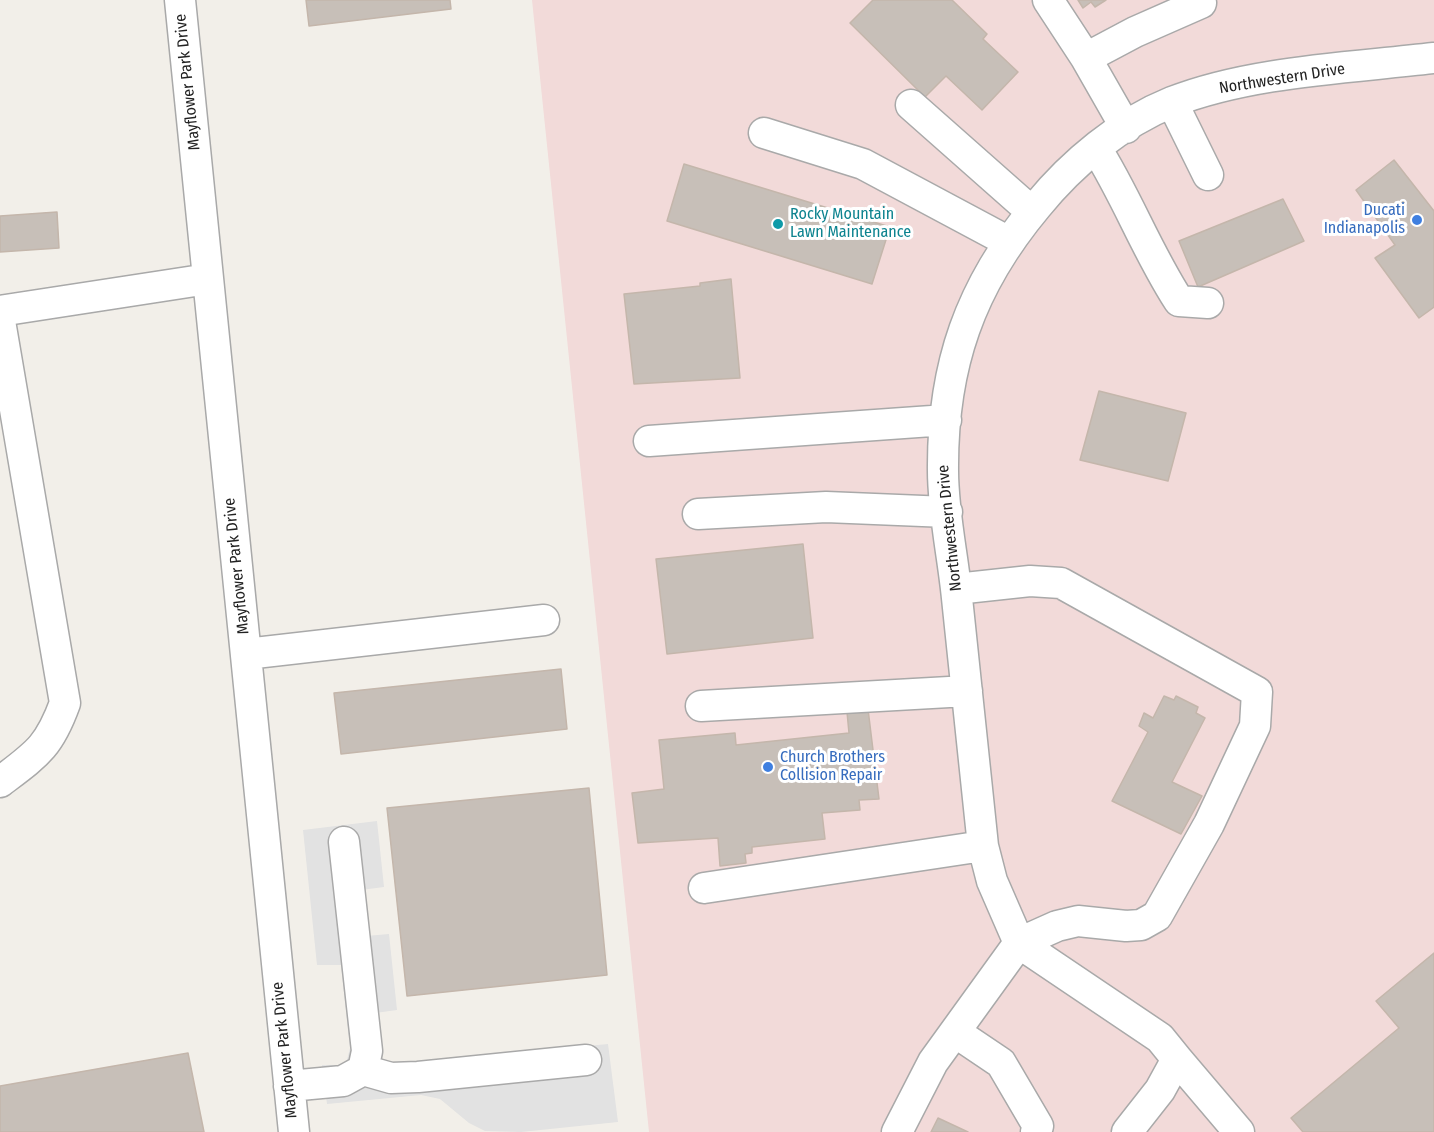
<!DOCTYPE html>
<style>
body{margin:0}
canvas{display:block;background:#f2efe9}
</style>
<canvas width="1434" height="1132"></canvas>
<script>
const ctx = document.querySelector('canvas').getContext('2d');
ctx.lineJoin = 'round';
function fill(path, color) { ctx.fillStyle = color; ctx.fill(path, 'evenodd'); }
function strokePath(path, color, width, dash) { ctx.strokeStyle = color; ctx.lineWidth = width; ctx.lineCap = dash ? 'butt' : 'round'; ctx.setLineDash(dash || []); ctx.stroke(path); }
function label(font, color, halo, rows, align = 'center') {
  ctx.font = font + ' "Fira Sans Condensed",sans-serif'; ctx.lineWidth = 6; ctx.setLineDash([]); ctx.textBaseline = 'middle'; ctx.strokeStyle = halo; ctx.fillStyle = color; for (const [text, x, y, turn = 0] of rows) {
    ctx.save(); ctx.translate(x, y); ctx.rotate((+turn || 0) * Math.PI / 180); ctx.textAlign = isNaN(turn) ? turn : align; if (halo) ctx.strokeText(text, 0, 0); ctx.fillText(text, 0, 0); ctx.restore();
  }
}
fill(new Path2D(`
 M532 0H1434V1132H649Z`), '#f2dad9');
fill(new Path2D(`
 M377 821 384 887 361 890 366 936 389 934 397 1010 375 1013 377 1050 381 1059 393 1065 608 1044 618 1122 521 1132 485 1131 469 1123 440 1099 421 1095 327 1104 322 1065H340L347 1060 350 1048 341 965H317L303 830Z`), '#e2e2e2');
const building = new Path2D(`
 M306 0H450L451 9 309 26Z
 M873 0H952L987 34 983 39 1018 72 982 110 946 76 925 97 850 23Z
 M1078 0H1106L1095 7 1091 2 1083 8Z
 M1394 160 1434 211V307L1419 318 1375 258 1395 245 1356 190Z
 M684 164 890 227 872 284 667 221Z
 M1283 199 1304 241 1198 287 1179 241Z
 M57 212 59 248 0 252V216Z
 M731 279 740 378 634 384 624 294 700 286V283Z
 M1099 391 1186 413 1168 481 1080 460Z
 M803 544 813 638 667 654 656 559Z
 M561 669 567 729 341 754 334 693Z
 M1164 696 1174 700 1176 696 1198 707 1196 713 1205 718 1172 782 1202 796 1181 834 1112 801 1148 732 1139 726 1144 713 1153 718Z
 M868 709 879 799 859 800 860 810 822 813 825 839 752 847V853L745 854 746 863 720 866 718 838 638 843 632 793 664 789 659 740 735 733 736 745 849 733 847 712Z
 M589 788 607 975 407 996 387 808Z
 M1434 953V1132H1303L1291 1118 1399 1028 1376 1001Z
 M188 1053 204 1132H0V1086Z
 M938 1118 968 1132H931Z`);
fill(building, '#c7bfb8');
strokePath(building, '#c4b6ab', 1.5);
const minor = new Path2D(`
 M180 0 294 1132
 M1048 0 1086 58 1126 128
 M1086 58 1135 32 1201 3 1200 0
 M1172 102 1208 175
 M911 105 1032 212
 M764 133 863 164 1009 242
 M1096 148C1127 197 1147 252 1179 301L1208 303
 M0 311 208 279
 M0 321 65 703C49 747 37 754 0 782
 M649 441 946 420
 M698 514 826 507 947 512
 M246 654 544 620
 M701 706 967 691
 M704 888 983 846
 M1019 943 992 881 983 846C974 763 966 680 957 598 953 556 943 513 943 471 942 366 970 286 1037 206 1072 163 1120 123 1172 102 1251 71 1350 68 1434 58
 M1019 943 1160 1038 1177 1059 1160 1090 1127 1132
 M955 1032 1001 1063 1038 1126 1036 1132
 M1177 1059 1239 1132
 M363 1070 391 1078 418 1077 586 1060
 M289 1086 343 1081 363 1070 367 1051 344 842
 M897 1132 933 1062 1019 943 1057 926 1078 921 1126 926 1141 925 1157 916 1209 824 1255 726 1257 692 1061 583 1030 581 956 589`);
strokePath(minor, '#a9a9a9', 33);
strokePath(minor, '#fff', 30);
for (const [x, y, r, color] of [
 [1417,220,6,"#3f7fe0"],
 [778,224,6,"#0f9aa8"],
 [768,767,6,"#3f7fe0"]
]) { const dot = new Path2D(); dot.arc(x, y, r, 0, 2 * Math.PI); ctx.fillStyle = color; ctx.fill(dot); strokePath(dot, '#fff', 2); }
label('16px', '#222', '#fff', [
 ["Northwestern Drive",1282,79,-9],
 ["Mayflower Park Drive",188,82,-96],
 ["Northwestern Drive",950,528,-96],
 ["Mayflower Park Drive",237,566,-96],
 ["Mayflower Park Drive",285,1050,-96]
]);
label('16px', '#366cbe', '#fff', [
 ["Ducati",1405,211],
 ["Indianapolis",1405,229],
 ["Church Brothers",780,758,"left"],
 ["Collision Repair",780,776,"left"]
], 'right');
label('16px', '#0d838f', '#fff', [
 ["Rocky Mountain",790,215],
 ["Lawn Maintenance",790,233]
], 'left');
</script>
